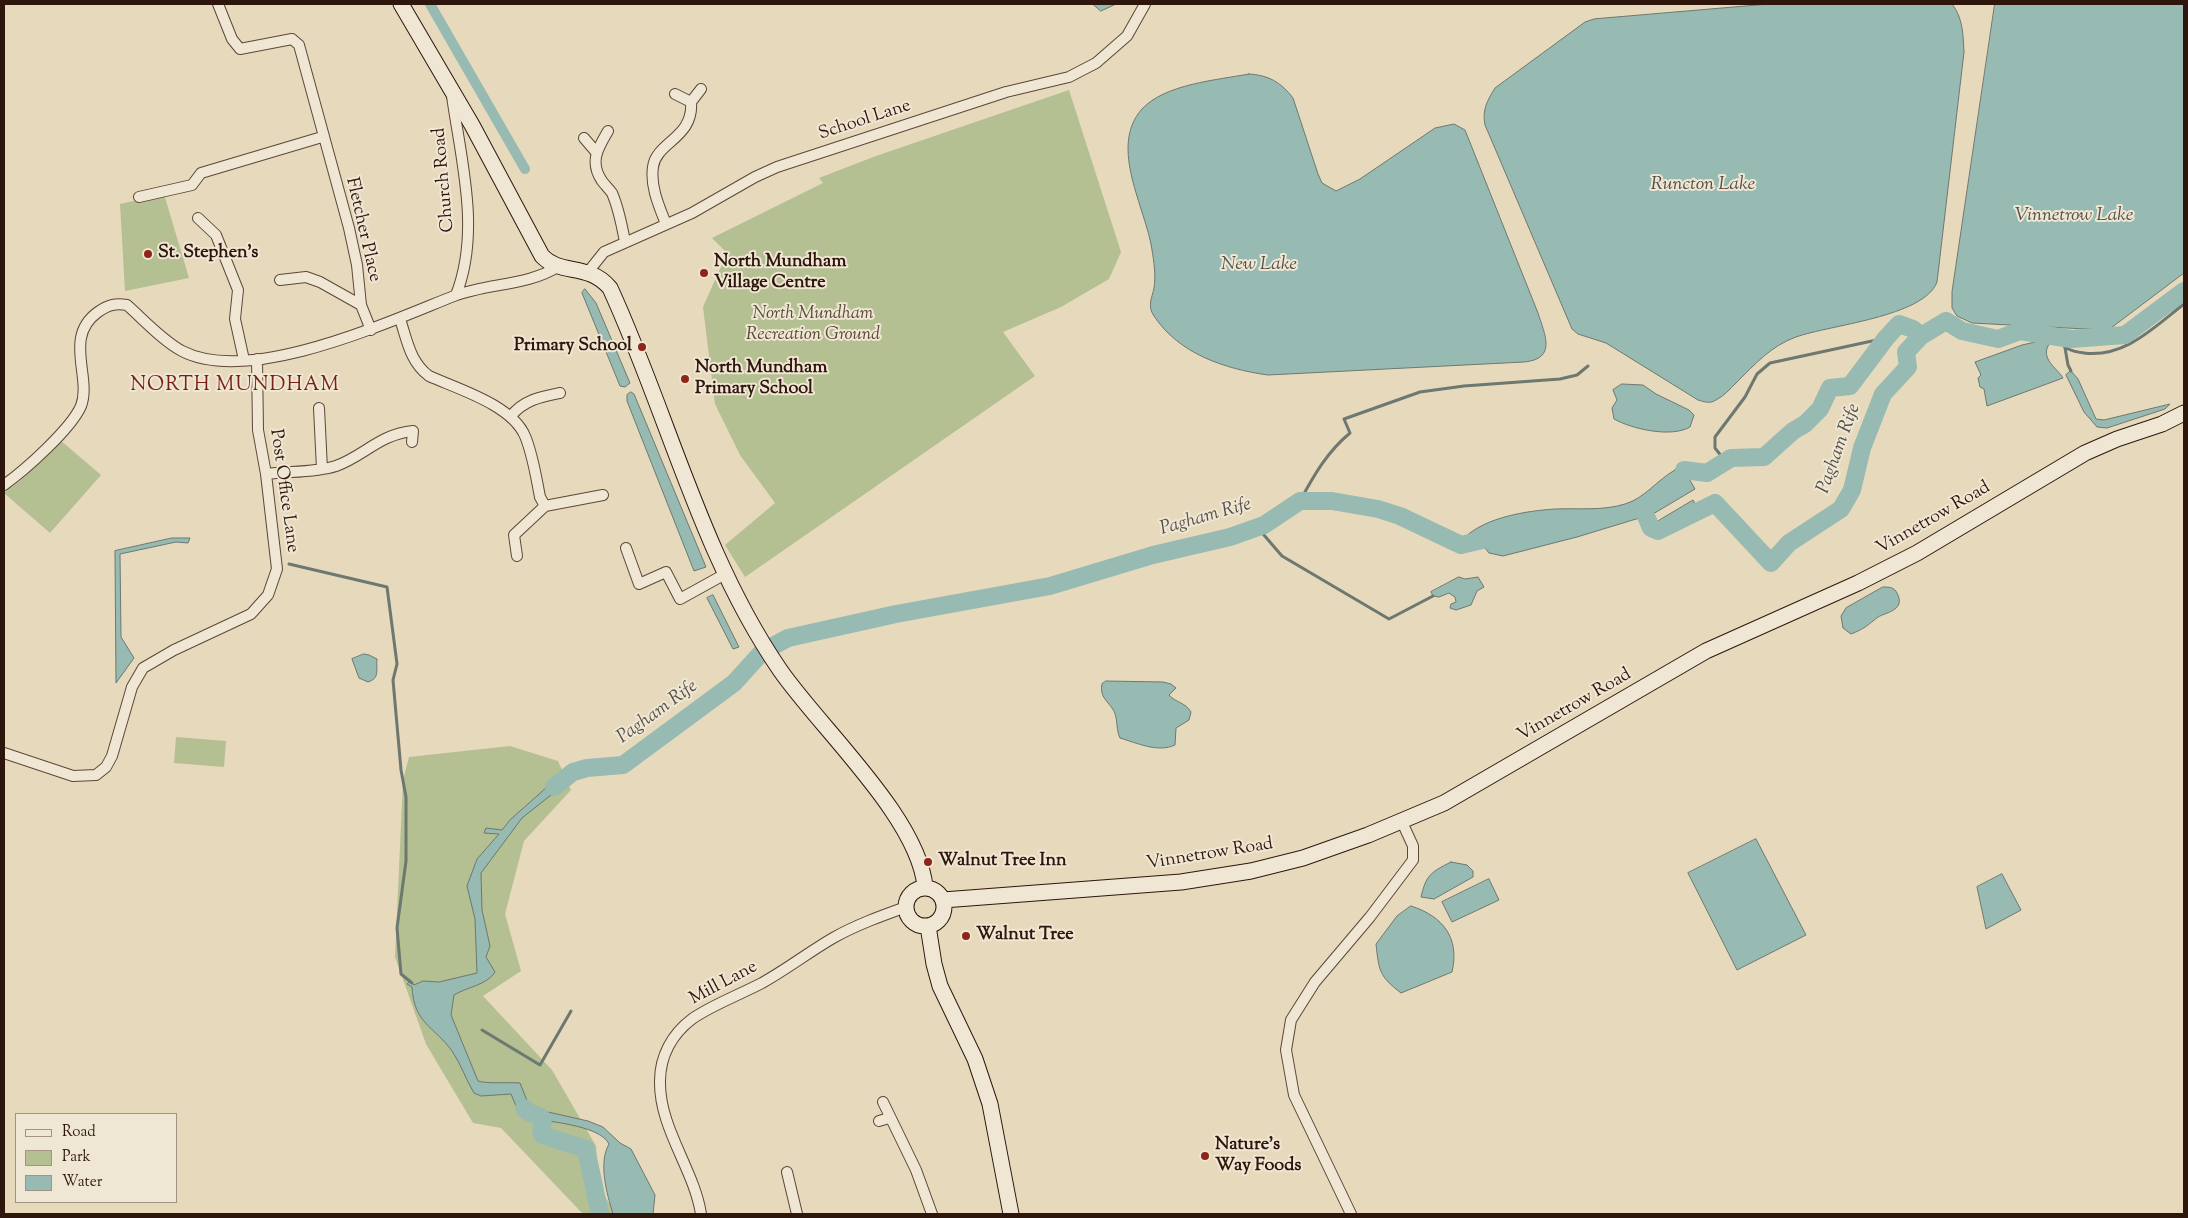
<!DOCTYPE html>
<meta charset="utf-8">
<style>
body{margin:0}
#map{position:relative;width:2188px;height:1218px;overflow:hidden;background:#e7d9bc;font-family:"Sorts Mill Goudy",serif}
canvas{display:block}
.frame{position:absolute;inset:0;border:5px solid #2e160d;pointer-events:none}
.legend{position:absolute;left:15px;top:1113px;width:162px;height:90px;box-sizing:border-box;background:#efe6d3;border:1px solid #a29384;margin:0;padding:6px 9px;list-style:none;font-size:15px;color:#2e160d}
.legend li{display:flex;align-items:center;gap:10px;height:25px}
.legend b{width:25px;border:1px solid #a29384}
</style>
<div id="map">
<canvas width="2188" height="1218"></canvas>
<div class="frame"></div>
<ul class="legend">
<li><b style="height:6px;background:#efe6d3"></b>Road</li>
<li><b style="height:14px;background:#b4bf92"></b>Park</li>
<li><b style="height:14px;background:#97bab2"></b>Water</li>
</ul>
</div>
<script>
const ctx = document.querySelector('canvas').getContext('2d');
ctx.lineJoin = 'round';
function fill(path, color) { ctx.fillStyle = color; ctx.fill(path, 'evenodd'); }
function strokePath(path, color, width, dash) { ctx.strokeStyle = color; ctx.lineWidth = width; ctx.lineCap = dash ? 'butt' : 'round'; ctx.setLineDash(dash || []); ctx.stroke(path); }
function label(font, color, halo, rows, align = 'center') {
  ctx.font = font + ' "Sorts Mill Goudy",serif'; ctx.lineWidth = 4; ctx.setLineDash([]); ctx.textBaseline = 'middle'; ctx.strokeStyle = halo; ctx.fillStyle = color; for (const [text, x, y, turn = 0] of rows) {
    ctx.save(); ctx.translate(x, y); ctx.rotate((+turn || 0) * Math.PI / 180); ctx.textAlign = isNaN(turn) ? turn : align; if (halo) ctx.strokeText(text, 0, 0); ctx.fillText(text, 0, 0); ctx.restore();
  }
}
fill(new Path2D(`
 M1069 90 1121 252 1109 279 1061 307 1003 332 1035 376 745 577 725 545 775 503 740 455 715 404 703 307 727 253 712 238 823 183 819 178 876 156Z
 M164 194 189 278 125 291 120 204Z
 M60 440 101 475 50 533 4 493 20 481Z
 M176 737 226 741 224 767 174 763Z
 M510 746 558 761 571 790 524 841 505 914 521 971 483 996 552 1070 596 1146 599 1187 616 1214H583L501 1128 473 1123 426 1044 395 957 403 780 409 757Z`), '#b4bf92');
const water = new Path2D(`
 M1093 4H1116L1101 11Z
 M1769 4H1952C1963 18 1963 34 1964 52L1937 282C1924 317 1829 325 1796 337 1771 346 1755 364 1736 383 1730 389 1724 396 1716 400 1710 404 1705 402 1698 400L1606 343 1578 334 1572 329 1485 125C1482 110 1487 101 1495 88L1585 22 1594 19Z
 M1995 4H2184V273L2111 328 2104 330 1972 323 1957 316 1952 308V292Z
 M1249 74C1268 75 1281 82 1293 98L1318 174 1322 183 1336 191 1360 179 1435 128 1454 124 1465 130 1538 313C1545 335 1557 359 1524 362L1268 375C1225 369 1179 354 1154 316 1147 306 1152 298 1154 288 1156 276 1154 262 1152 250 1146 208 1108 147 1142 109 1165 84 1217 80 1249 74Z
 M585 289 596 303 630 383 625 387 620 386 582 293Z
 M2043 334 2055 336C2053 341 2050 342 2048 346 2041 360 2059 370 2063 378L1987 406 1984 389 1980 387 1978 378 1981 375 1975 362 2022 345 2044 340Z
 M2071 371 2078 379 2096 419 2104 420 2170 404 2165 409 2107 428 2097 427 2084 412 2066 375Z
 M1622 384 1643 385 1656 394 1689 410 1694 415 1690 427C1671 438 1632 429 1614 419L1612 408 1617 400 1613 390Z
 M631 392 634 394 706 567 694 571 627 401V395Z
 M1675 470H1684L1695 489 1653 514 1656 522 1693 500 1698 510 1658 531 1651 528 1646 516 1577 537 1503 556 1489 553C1483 545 1478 541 1467 543L1465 537C1487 517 1526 511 1555 509 1578 508 1603 511 1625 504 1645 498 1657 480 1675 470Z
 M172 538H190L188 543 176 542 120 554 121 637 134 658 116 683 115 551Z
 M1459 577 1465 579 1478 577 1484 587 1477 591 1471 605 1456 610 1450 608 1451 604 1456 602 1455 597 1449 593 1439 597 1433 596 1431 592Z
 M1883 587C1889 587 1894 587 1897 593 1906 610 1887 612 1878 617 1868 625 1864 629 1851 634L1843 628 1841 616 1846 608Z
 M713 595 739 647 733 649 707 598Z
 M364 654 369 655 377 659C376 671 380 678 368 682L359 678 352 659Z
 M1106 681 1163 682 1171 684 1176 688 1169 695C1176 703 1185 702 1191 712L1189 720 1176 728 1175 745C1158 753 1137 743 1120 738 1116 730 1118 720 1114 711 1108 701 1099 697 1102 684Z
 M569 768 575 776 522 818 481 873 482 910 490 946 486 957 495 972C487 985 467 987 454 995L451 1015 478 1081C487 1084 508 1082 520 1083L530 1108 588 1121 603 1127 620 1143 631 1149 655 1195 653 1214H613C607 1194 598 1163 609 1144 600 1125 546 1121 525 1118L518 1111 511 1094 481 1096 474 1093C466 1080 461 1064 452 1051 434 1026 414 1024 412 987L407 984 410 981 414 985 423 981 439 982 477 973 475 919 467 886 477 859 499 834 484 833 486 828 502 830 510 820Z
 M1756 839 1806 935 1737 970 1688 873Z
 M1451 862 1467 865 1473 871V877L1434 899 1421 897C1426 875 1431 872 1451 862Z
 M2002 874 2021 910 1986 929 1977 887Z
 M1489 879 1499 900 1452 922 1442 902Z
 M1411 906C1443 916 1460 938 1452 972L1401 993C1379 976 1379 971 1376 944L1397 916Z`);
fill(water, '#97bab2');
strokePath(water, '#6d7870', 1);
strokePath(new Path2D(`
 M2055 336C2063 348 2069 351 2084 353 2125 358 2154 327 2184 304
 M2065 348 2068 365 2071 371
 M1726 462 1715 448V437L1745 397 1757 374 1770 363 1886 338
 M1300 501C1314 475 1327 452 1350 433L1344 419 1420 392 1464 386 1560 379 1577 375 1588 366
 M1257 527 1282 556 1389 619 1433 596
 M289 564 387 587 397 664 393 680 401 770 406 797V861L397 928 401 974 412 983
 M482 1030 540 1065 571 1011`), '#6d7870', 3);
strokePath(new Path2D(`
 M430 4 525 169`), '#97bab2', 10);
strokePath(new Path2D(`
 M1684 470 1707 473 1731 458 1764 457 1793 431 1805 424 1820 409 1830 388 1850 386 1886 338 1899 324 1913 329 1921 336 1946 321 1962 331 1998 339 2020 331 2071 339 2125 335 2184 291
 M1643 509 1651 528 1658 531 1715 503 1771 563 1789 543 1841 509 1852 490 1862 448 1883 394 1908 367 1906 352 1921 336
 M773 646 788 638 896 614 1050 586 1153 555 1230 537 1264 525 1300 501H1332L1378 509 1400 516 1461 545 1495 537
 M554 787 573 772 587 768 623 765 734 683 763 651
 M524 1108 530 1113 541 1117 543 1124 541 1130 542 1135 586 1149 600 1214`), '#97bab2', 18);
const street = new Path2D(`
 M218 4 232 39 240 49 292 39 299 45 349 228 357 265 361 305 371 330
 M452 96C461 161 481 231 456 295
 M691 102 701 89
 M608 131C598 148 589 162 602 181 605 185 609 189 612 193 619 209 622 226 625 242
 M584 138 596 152
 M139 197 192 185 201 173 322 137
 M198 218 216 235 238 290 235 319 244 360
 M666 224C659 206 650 186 653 167 656 142 694 138 691 102L675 94
 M588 272 604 252 692 213 755 177 777 167 1006 92 1069 77 1096 63 1127 36 1145 4
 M280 280 306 277 320 282 361 305
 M400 319C407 340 410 362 429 376 458 389 512 405 525 436 533 455 536 477 540 497L545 506 603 495
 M319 408 322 469
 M511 416C524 400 540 397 560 393
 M266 474C289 471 314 473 336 466 364 456 380 434 413 431L412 442
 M4 485C25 470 71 429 81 406 92 377 63 337 98 312 108 305 115 303 127 305 144 320 162 340 182 351 249 386 388 322 454 296 488 283 528 286 559 266
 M626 548 639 584 666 572 680 599 727 573
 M517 556 514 535 545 506
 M4 753 73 776 96 775 106 767 112 756 132 687 143 668 174 650 251 614 268 595 277 569 266 474 258 430 257 359
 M883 1102 916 1170 932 1214
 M879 1121 889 1118
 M787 1172 797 1214
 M701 1214C694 1169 659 1128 660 1081 660 1056 672 1034 692 1019 710 1006 741 994 762 983 787 969 809 952 833 938 856 925 881 916 906 907
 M1351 1214 1294 1095 1286 1050 1291 1020 1315 982 1370 917 1413 860V846L1402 822`);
const secondary = new Path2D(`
 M401 4 472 125 542 256C561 276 588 262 610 288 668 414 701 555 780 670 820 728 919 818 925 887
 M906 907a19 19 0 1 1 38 0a19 19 0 1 1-38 0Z
 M943 900 1181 882 1251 871 1303 858 1368 835 1444 803 1706 651 1858 583 1917 553 2085 453 2117 439 2162 424 2184 413
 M928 926 934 964 940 986 975 1059 990 1104 1011 1214`);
strokePath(street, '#5c4739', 12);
strokePath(secondary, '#2e160d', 17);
strokePath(street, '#efe6d3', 10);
strokePath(secondary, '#efe6d3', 15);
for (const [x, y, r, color] of [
 [148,254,5,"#8f2418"],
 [704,273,5,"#8f2418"],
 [642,347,5,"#8f2418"],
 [685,379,5,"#8f2418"],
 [928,862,5,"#8f2418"],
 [966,936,5,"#8f2418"],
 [1205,1156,5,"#8f2418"]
]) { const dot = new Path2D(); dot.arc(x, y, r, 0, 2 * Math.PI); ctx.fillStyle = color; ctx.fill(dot); strokePath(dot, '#efe6d3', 2); }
label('18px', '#2e160d', '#efe6d3', [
 ["School Lane",865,121,-18],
 ["Church Road",445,180,-95],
 ["Fletcher Place",362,230,77],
 ["Post Office Lane",283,491,82],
 ["Vinnetrow Road",1934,519,-30],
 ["Vinnetrow Road",1575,706,-30],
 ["Vinnetrow Road",1210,855,-9],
 ["Mill Lane",724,984,-28]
]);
label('bold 18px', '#2e160d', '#efe6d3', [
 ["St. Stephen's",158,254],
 ["North Mundham",714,263],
 ["Village Centre",714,284],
 ["Primary School",632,347,"right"],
 ["North Mundham",695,369],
 ["Primary School",695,390],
 ["Walnut Tree Inn",938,862],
 ["Walnut Tree",976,936],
 ["Nature’s",1215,1146],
 ["Way Foods",1215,1167]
], 'left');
label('italic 18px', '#564935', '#efe6d3', [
 ["North Mundham",813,315],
 ["Recreation Ground",813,336]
]);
label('italic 19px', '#534f47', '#efe6d3', [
 ["Runcton Lake",1703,186],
 ["Vinnetrow Lake",2074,217],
 ["New Lake",1259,266],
 ["Pagham Rife",1840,449,-70],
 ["Pagham Rife",1206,518,-16],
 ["Pagham Rife",658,713,-36]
]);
ctx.letterSpacing = '1px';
label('20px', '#7a1f14', '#efe6d3', [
 ["NORTH MUNDHAM",235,387]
]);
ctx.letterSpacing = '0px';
</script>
